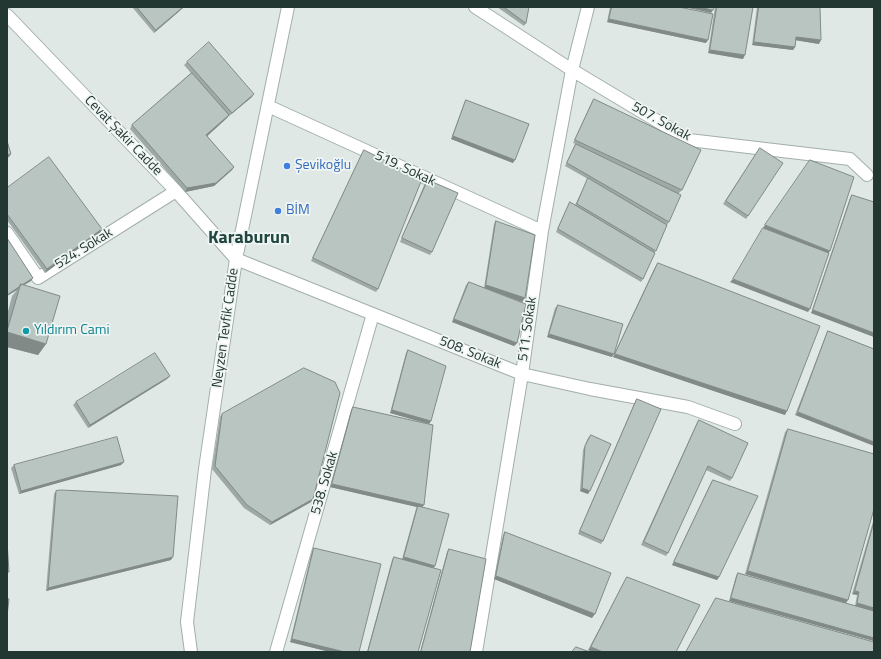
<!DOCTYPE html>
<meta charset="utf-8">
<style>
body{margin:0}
#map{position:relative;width:881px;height:659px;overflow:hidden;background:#dfe8e5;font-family:"Titillium Web",sans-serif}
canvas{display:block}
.frame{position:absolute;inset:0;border:8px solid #223632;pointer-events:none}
</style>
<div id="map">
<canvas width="881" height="659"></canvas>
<div class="frame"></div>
</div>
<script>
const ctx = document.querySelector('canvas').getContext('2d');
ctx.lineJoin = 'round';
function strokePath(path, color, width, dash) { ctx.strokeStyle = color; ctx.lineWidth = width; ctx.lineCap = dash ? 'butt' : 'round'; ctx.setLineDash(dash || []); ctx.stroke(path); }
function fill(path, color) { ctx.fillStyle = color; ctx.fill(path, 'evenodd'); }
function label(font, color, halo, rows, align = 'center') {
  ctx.font = font + ' "Titillium Web",sans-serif'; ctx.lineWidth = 3.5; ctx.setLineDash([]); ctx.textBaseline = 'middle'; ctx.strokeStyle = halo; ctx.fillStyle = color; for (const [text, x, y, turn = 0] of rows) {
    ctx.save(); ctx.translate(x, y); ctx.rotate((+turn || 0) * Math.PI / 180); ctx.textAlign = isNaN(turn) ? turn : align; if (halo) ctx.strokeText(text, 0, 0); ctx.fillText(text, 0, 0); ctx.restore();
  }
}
const street = new Path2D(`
 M475 7 572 70 689 140 850 159 867 175
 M7 15 176 191 236 259 522 374 590 389 688 407 735 424
 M268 106 542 231
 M7 233 38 278 176 191
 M191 652 187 622 205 469 236 259 288 7
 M276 652 373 314
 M476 652 522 374 542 231 572 70 588 7`);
strokePath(street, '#a3afac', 14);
strokePath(street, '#fff', 12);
fill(new Path2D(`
 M132 7H184L154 33Z
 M497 7H529L526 23 524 26Z
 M610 7H679L706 43 607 22Z
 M715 7H753L743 59 708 53Z
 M757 7H820L819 44 796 40 795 47 793 50 752 45Z
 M187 62 252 97 229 116 227 118 207 136 234 167 232 170 214 186 185 192 130 129 132 125 191 73 184 65Z
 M594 99 682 190 679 193 669 222 667 225 643 279 641 282 556 232 568 206 570 202 575 205 588 179 565 166 574 147 576 144 573 143 592 102Z
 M466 100 513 163 451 139 464 104Z
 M760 148 748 216 746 219 723 204Z
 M364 150 378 289 376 292 311 261 362 154Z
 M428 180 432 252 430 255 400 242 425 183Z
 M7 188 102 229 100 233 45 273 7 220Z
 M852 195 874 202V337L811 313 850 198Z
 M496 221 525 298 522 302 490 290 517 343 514 346 452 322 466 285 469 282 484 288 494 224Z
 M7 238 31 281 24 285 46 344 38 355 7 347V315L12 296 17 290 7 296Z
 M658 263 785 415 613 357 655 267Z
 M558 305 612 357 547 337 555 308Z
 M828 331 874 349 795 415 826 335Z
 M408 350 431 421 429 424 390 413 406 353Z
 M167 379 88 428 73 405 76 402Z
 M637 399 603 541 601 544 578 534 635 402Z
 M353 407 422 507 433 568 418 652H367L392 560 394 557 402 559 416 509 417 507 330 487 351 410Z
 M222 414 311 502 270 525 244 508 212 469 220 417Z
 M699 420 732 478 730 481 706 470 668 553 666 556 641 545 697 423Z
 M788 429 846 603 855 606 857 595 852 594 874 518V641L729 601 736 576 738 573 843 602 745 574 785 432Z
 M591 435 588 494 580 491 583 450 588 438Z
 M14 465H121L19 494 11 468Z
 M713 480 719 577 717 580 672 565 711 483Z
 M56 491 171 560 46 591 54 494Z
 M505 532 592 618 494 579 503 535Z
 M314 548 359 652H330L290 642 312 551Z
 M449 549 470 652H420L447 552Z
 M627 577 676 652H593L588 650Z
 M716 598 874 652H686Z`), '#9ea9a6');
fill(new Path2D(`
 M183 7H184L183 8 154 33 156 30Z
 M684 7H701L713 10 711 13Z
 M609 19 708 40 706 43 607 22Z
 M796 37 821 40 819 44 794 40Z
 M754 42 795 47 793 50 752 45Z
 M710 50 745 55 743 59 708 53Z
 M254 94 252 97 229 116 232 113Z
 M229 115 227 118 204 139 206 135Z
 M453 136 515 160 513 163 451 139Z
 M11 154 9 157 7 158V155Z
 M234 167 232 170 214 186 185 192 187 188Z
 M765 225 830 251 828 254 763 228Z
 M102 229 100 233 45 273 47 269Z
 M33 278 31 281 19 288 20 286Z
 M733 279 810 309 808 312 730 282Z
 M486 285 525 298 522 302 484 288Z
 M19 287 17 290 7 296V295Z
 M813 310 874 333V337L811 313Z
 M454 319 517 343 514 346 452 322Z
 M7 332 46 344 38 355 7 347Z
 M549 334 614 354 612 357 547 337Z
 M615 354 787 411 785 415 613 357Z
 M170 376 167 379 88 428 90 425Z
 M392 410 431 421 429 424 390 413Z
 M798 412 874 442V446L795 415Z
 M124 462 121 465 19 494 21 491Z
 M332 484 424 505 421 508 418 506 417 507 330 487Z
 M582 488 590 491 588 494 580 491Z
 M313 499 311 502 270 525 272 522Z
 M173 557 171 560 46 591 48 588Z
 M404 557 435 566 433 569 402 560Z
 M674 562 719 577 717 580 672 565Z
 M748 571 848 600 846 603 745 574Z
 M496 576 595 614 592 618 494 579Z
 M855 591 859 592 857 595 852 594Z
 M731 598 874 638V641L729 601Z
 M857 603 874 608V612L855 606Z
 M292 639 345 652H330L290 642Z
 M591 647 603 652H593L588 650Z`), '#818a87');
const building = new Path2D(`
 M137 7H183L156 30Z
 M504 7H529L526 23Z
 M612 7H679L713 14 708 40 609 19Z
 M701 7H714L713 10Z
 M717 7H753L745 55 710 50Z
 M759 7H820L821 40 796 37 795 47 754 42Z
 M209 42 254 94 232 113 187 62Z
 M192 73 229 115 206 135 234 167 216 183 187 188 132 125Z
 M594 99 701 150 682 190 575 140Z
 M466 100 529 124 515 160 453 136Z
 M7 141 11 154 7 155Z
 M576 144 681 195 669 222 567 163Z
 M760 148 783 163 748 216 726 201Z
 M364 150 422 179 378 289 313 258Z
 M49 157 102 229 47 269 7 214V188Z
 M810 160 854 177 830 251 765 225Z
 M588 178 667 225 656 251 577 204Z
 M428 180 458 193 432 252 402 238Z
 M852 195 874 202V333L813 310Z
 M570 202 655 253 643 279 558 229Z
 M496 221 535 235 525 298 486 285Z
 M763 228 829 253 810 309 733 279Z
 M7 238 33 278 22 285 21 284 19 287 7 295Z
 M658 263 820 326 787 411 615 354Z
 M469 282 526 304 517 343 454 319Z
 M21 284 60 296 46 344 7 332Z
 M558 305 623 324 614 354 549 334Z
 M828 331 874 349V442L798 412Z
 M408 350 446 366 431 421 392 410Z
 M155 353 170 376 90 425 76 402Z
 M304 368 335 382 340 393 313 499 272 522 247 505 215 466 222 414Z
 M637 399 661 409 603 541 580 531Z
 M353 407 433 425 424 505 332 484Z
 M699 420 748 443 732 478 708 466 668 553 644 542Z
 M788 429 874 454V509L848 600 748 571Z
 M591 435 611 444 590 491 582 488 585 446Z
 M117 437 124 462 21 491 14 465Z
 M713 480 758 496 719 577 674 562Z
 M61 490 178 496 173 557 48 588 56 491Z
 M418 506 449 514 435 566 404 557Z
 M874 522V608L857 603 859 592 855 591Z
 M505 532 611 573 595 614 496 576Z
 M7 541 9 572H7Z
 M314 548 381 564 359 652H345L292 639Z
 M449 549 486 559 470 652H421Z
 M394 557 441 570 418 652H368Z
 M738 573 874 611V638L731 598Z
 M627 577 700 605 676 652H603L591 647Z
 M7 598 9 599 7 616Z
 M716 598 874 642V652H686Z
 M576 647 590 652H572Z`);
fill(building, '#b8c5c1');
strokePath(building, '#818a87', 1);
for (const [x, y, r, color] of [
 [287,166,4,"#3f7fe0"],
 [278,211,4,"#3f7fe0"],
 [26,331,4,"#0f9aa8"]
]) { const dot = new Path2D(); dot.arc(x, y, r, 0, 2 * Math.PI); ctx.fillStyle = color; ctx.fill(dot); strokePath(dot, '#eff5f3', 1.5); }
label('14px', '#223632', '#eff5f3', [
 ["507. Sokak",661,122,29],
 ["Cevat Şakir Cadde",123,136,46],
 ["519. Sokak",405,169,25],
 ["524. Sokak",84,249,-32],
 ["Neyzen Tevfik Cadde",226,328,-82],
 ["511. Sokak",528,329,-82],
 ["508. Sokak",470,353,22],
 ["538. Sokak",325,483,-74]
]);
label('14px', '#366cbe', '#eff5f3', [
 ["Şevikoğlu",295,166],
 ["BİM",286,211]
], 'left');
label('14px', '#0d838f', '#eff5f3', [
 ["Yıldırım Cami",34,331]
], 'left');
label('bold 18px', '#21453f', '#eff5f3', [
 ["Karaburun",249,239]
]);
</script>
